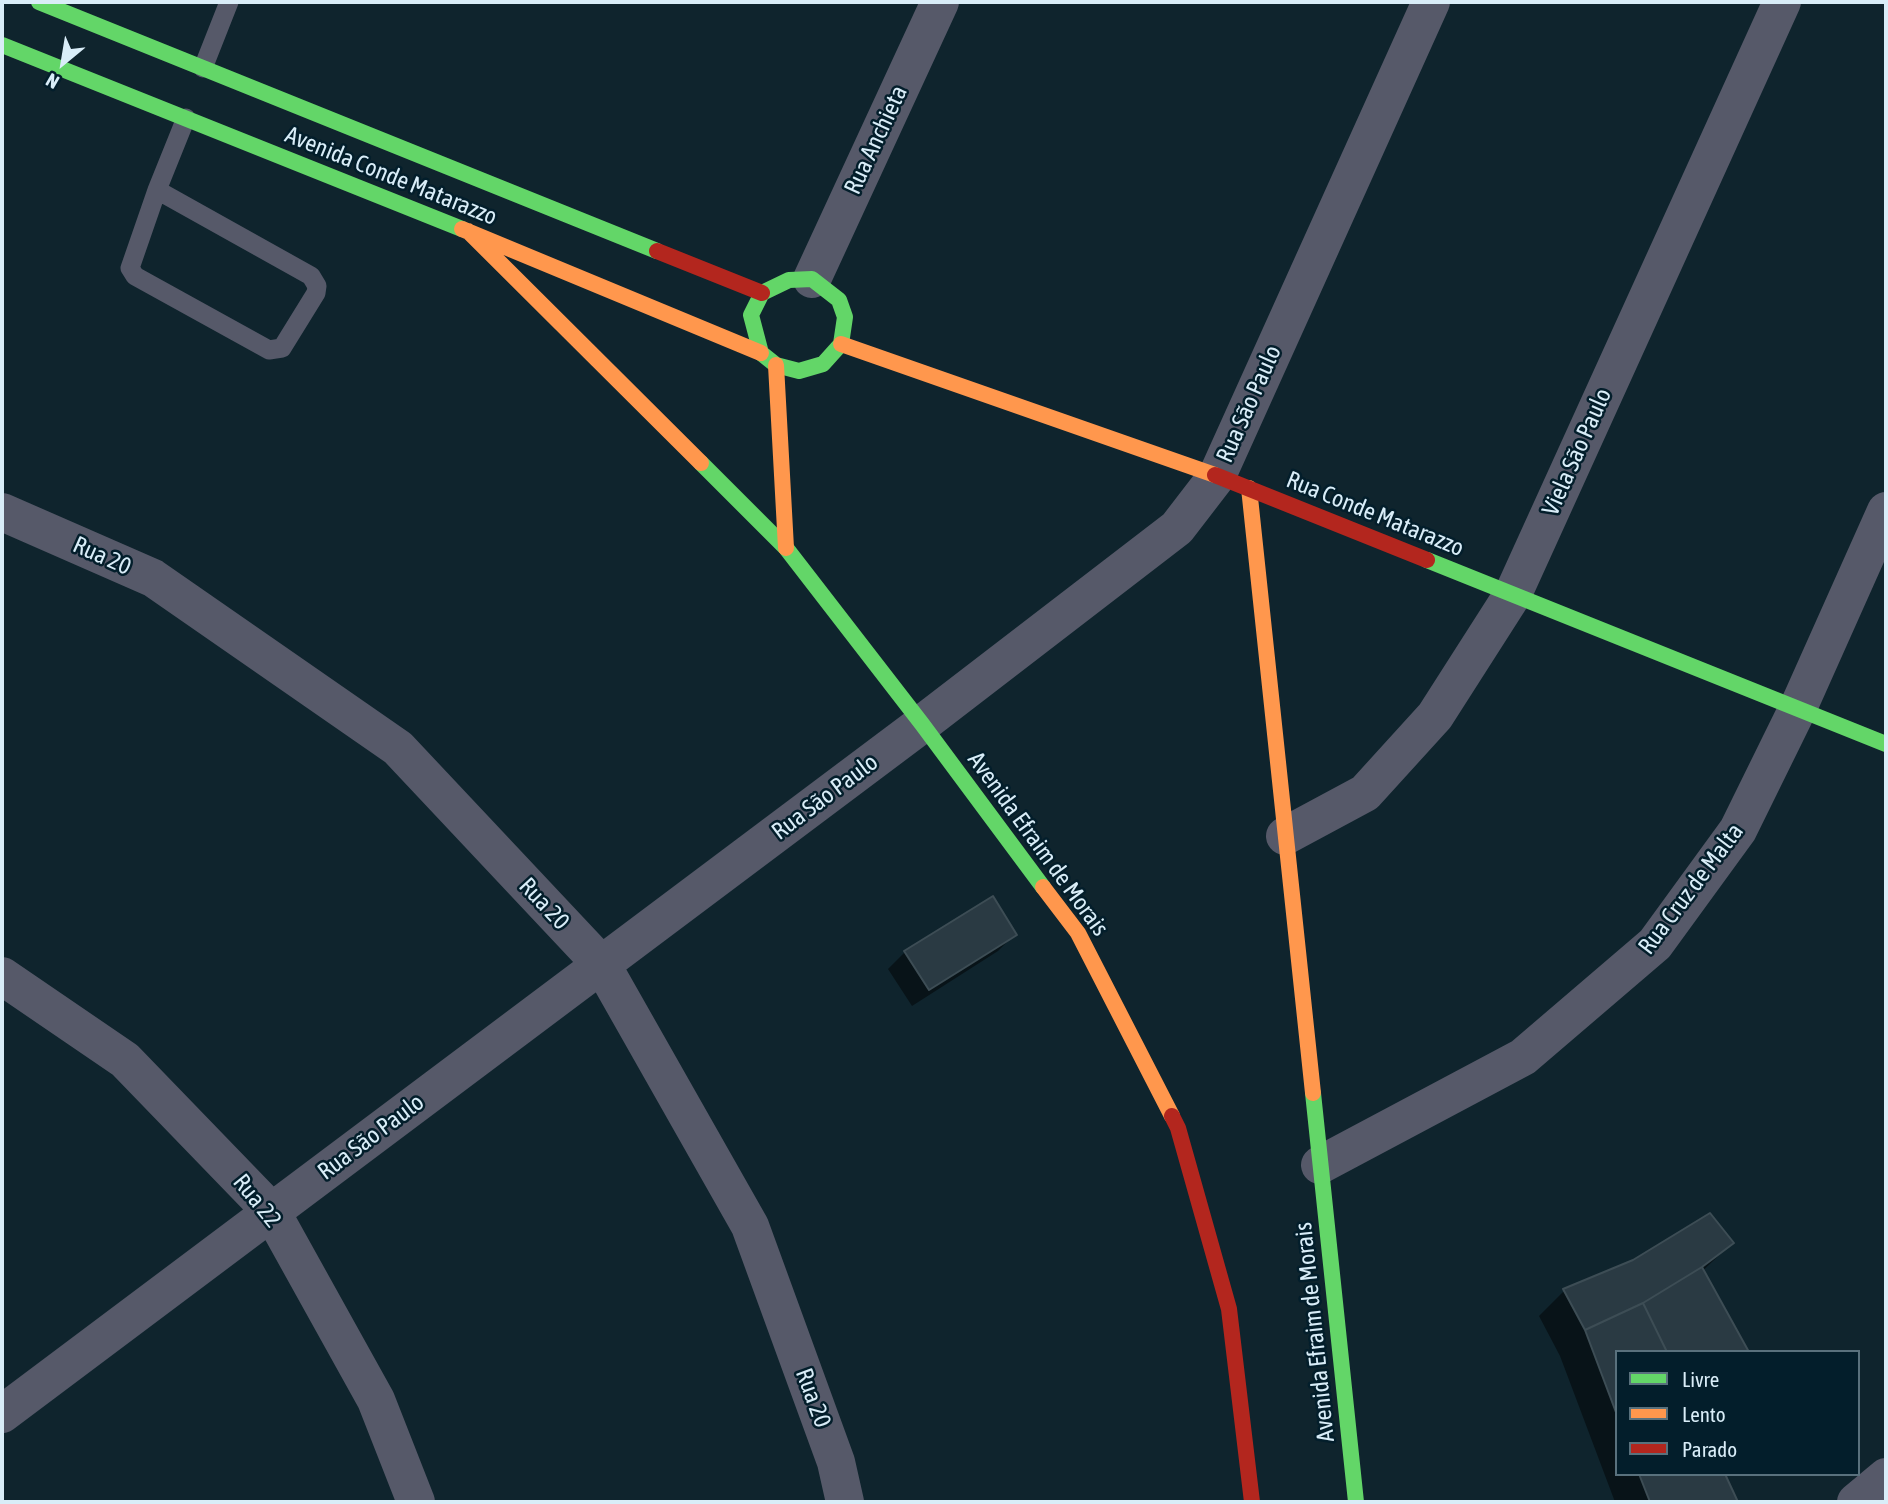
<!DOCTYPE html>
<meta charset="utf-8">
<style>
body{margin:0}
#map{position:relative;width:1888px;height:1504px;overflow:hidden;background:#0f242d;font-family:"Asap Condensed",sans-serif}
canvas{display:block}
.frame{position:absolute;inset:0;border:4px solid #d9edf8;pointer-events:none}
.legend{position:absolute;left:1615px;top:1350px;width:245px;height:126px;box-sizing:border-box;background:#031e2b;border:2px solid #59717d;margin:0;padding:9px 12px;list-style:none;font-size:21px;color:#d9edf8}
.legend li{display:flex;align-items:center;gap:14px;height:35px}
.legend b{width:35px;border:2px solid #59717d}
.north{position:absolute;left:28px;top:28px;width:70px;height:70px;-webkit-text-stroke:5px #031e2b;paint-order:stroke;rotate:210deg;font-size:19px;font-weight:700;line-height:28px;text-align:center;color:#d9edf8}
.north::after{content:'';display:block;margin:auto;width:24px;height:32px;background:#d9edf8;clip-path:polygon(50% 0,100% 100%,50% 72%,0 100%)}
</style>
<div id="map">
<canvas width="1888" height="1504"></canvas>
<div class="frame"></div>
<ul class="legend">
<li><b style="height:9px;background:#63d668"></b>Livre</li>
<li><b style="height:9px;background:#ff974d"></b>Lento</li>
<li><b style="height:9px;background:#b3261e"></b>Parado</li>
</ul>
<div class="north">N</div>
</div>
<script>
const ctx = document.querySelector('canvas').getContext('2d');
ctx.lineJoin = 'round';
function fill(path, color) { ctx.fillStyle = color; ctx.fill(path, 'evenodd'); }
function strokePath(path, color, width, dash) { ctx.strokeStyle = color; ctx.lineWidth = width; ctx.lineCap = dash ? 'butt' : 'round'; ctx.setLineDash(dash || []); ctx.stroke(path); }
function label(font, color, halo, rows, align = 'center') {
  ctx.font = font + ' "Asap Condensed",sans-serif'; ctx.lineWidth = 5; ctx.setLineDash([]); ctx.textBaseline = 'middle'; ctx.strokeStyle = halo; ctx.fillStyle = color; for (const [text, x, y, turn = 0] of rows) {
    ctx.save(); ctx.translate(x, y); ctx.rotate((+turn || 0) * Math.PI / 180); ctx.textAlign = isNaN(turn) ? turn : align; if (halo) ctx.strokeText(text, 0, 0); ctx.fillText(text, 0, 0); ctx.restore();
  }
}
fill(new Path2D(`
 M1015 934 998 951 912 1006 888 969 905 952Z
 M1732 1243 1617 1352V1474H1723L1736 1502H1615L1560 1356 1539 1316 1564 1291Z`), '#0007');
const building = new Path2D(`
 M993 896 1017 935 929 990 904 951Z
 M1710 1213 1734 1243 1702 1267 1643 1303 1585 1330 1563 1289 1633 1260Z
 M1702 1267 1749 1352H1667L1643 1303Z
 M1643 1303 1667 1352H1617V1415L1585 1330Z
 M1639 1474H1725L1738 1502H1650Z`);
fill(building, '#2a3a43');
strokePath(building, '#3d4d55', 2);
strokePath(new Path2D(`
 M203 68 229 2
 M157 190 311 276 317 286 316 293 282 348 269 350 135 276 130 268 157 190 186 118`), '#565969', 19);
strokePath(new Path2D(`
 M812 279 940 2
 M2 512 153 578 398 748 602 965 750 1226 836 1462 845 1502
 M1285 836 1365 793 1435 716 1513 594 1782 2
 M2 976 125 1060 271 1211 376 1400 416 1502
 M1320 1165 1523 1057 1655 944 1738 830 1798 708 1886 511
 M2 1414 922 724 1177 528 1217 476 1431 2
 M1856 1502 1886 1477`), '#565969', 38);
strokePath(new Path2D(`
 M39 2 657 251
 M2 45 462 229
 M812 279 839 300 845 317 841 344 823 364 799 371 776 365 761 353 751 315 762 293 789 280Z
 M701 463 786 548 922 724 1043 887
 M1427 560 1886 744
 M1313 1093 1356 1502`), '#63d668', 16);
strokePath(new Path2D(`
 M462 229 761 353
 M468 231 701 463
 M841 344 1215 475
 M776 365 786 548
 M1249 488 1313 1093
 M1043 887 1078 933 1172 1116`), '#ff974d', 16);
strokePath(new Path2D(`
 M657 251 762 293
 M1215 475 1427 560
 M1172 1116 1178 1128 1229 1309 1252 1502`), '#b3261e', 16);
label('24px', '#d9edf8', '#031e2b', [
 ["Rua Anchieta",876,140,-65],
 ["Avenida Conde Matarazzo",391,176,22],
 ["Rua São Paulo",1249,404,-66],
 ["Viela São Paulo",1577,452,-66],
 ["Rua Conde Matarazzo",1375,514,22],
 ["Rua 20",102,556,24],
 ["Rua São Paulo",825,797,-37],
 ["Avenida Efraim de Morais",1038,844,54],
 ["Rua Cruz de Malta",1691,889,-53],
 ["Rua 20",544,904,47],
 ["Rua São Paulo",371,1137,-37],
 ["Rua 22",257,1201,51],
 ["Avenida Efraim de Morais",1315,1332,-96],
 ["Rua 20",813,1398,70]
]);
</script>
